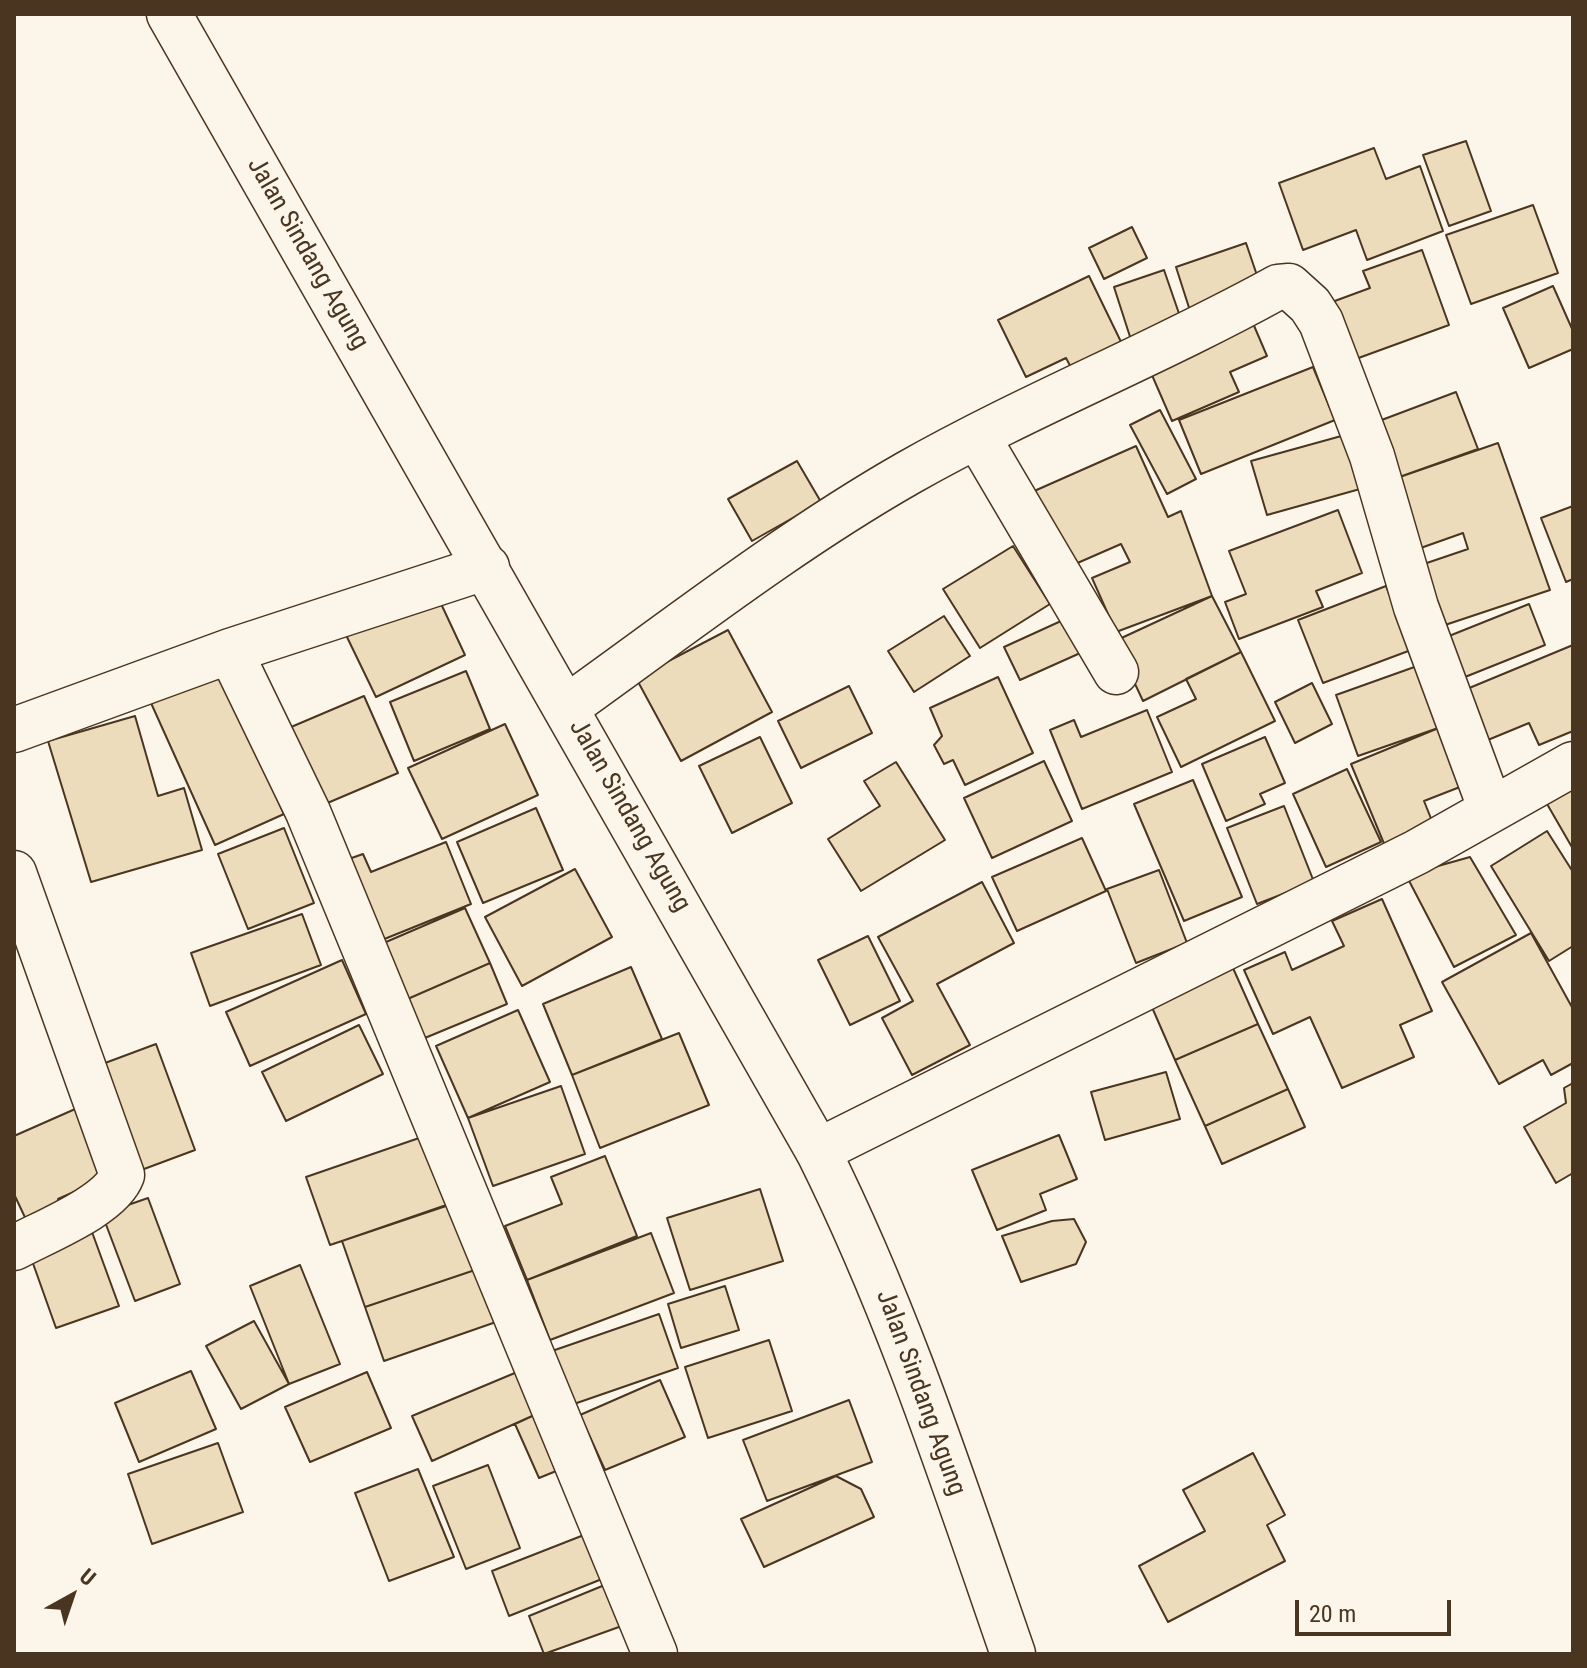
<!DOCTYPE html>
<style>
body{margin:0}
#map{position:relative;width:1587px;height:1668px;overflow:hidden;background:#fbf6e9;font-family:"Roboto Condensed",sans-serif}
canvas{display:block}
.frame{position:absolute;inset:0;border:16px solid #4a3520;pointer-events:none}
.north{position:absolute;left:32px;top:1556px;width:80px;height:80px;-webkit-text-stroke:6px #fbf6e9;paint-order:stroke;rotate:40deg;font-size:22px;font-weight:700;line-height:32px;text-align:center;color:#4a3520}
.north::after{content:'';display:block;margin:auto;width:28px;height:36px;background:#4a3520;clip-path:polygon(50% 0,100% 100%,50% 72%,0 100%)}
.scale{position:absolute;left:1295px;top:1600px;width:156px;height:36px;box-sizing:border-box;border:4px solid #4a3520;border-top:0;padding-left:10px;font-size:24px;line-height:28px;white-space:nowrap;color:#4a3520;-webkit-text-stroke:6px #fbf6e9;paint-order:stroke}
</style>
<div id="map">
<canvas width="1587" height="1668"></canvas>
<div class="frame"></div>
<div class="north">U</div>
<div class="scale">20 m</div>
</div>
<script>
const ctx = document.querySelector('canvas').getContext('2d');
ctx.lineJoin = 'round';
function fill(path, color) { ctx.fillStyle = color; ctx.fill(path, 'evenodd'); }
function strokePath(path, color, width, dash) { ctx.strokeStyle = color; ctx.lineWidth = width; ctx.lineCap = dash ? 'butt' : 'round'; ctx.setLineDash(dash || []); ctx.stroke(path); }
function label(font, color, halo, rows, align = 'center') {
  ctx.font = font + ' "Roboto Condensed",sans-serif'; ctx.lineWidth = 6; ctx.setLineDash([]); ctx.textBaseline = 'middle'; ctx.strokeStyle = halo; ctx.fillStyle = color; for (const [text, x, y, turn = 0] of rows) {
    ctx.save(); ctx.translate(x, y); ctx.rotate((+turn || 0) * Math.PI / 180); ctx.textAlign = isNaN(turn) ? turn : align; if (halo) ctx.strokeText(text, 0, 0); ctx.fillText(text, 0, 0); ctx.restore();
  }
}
const building = new Path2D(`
 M1466 141 1491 211 1449 226 1423 155Z
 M1374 148 1386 179 1420 166 1443 231 1367 260 1356 230 1303 250 1279 183Z
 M1533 205 1558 273 1471 304 1446 235Z
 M1132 227 1147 258 1104 279 1089 248Z
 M1246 243 1263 293 1192 317 1176 267Z
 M1422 250 1449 325 1353 360 1332 302 1370 288 1363 271Z
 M1164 270 1184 328 1133 346 1114 287Z
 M1089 276 1124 348 1074 373 1066 358 1026 377 998 320Z
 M1553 286 1573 331V349L1529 368 1503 308Z
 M1252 321 1267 356 1230 372 1239 392 1172 421 1148 366Z
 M1313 367 1335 420 1201 474 1179 420Z
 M1456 392 1478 449 1391 480 1371 424Z
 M1160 410 1196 479 1167 494 1130 425Z
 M1345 435 1360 489 1267 515 1251 461Z
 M1498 443 1550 590 1436 628 1415 567 1468 549 1463 533 1415 550 1391 480Z
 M1136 446 1168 517 1181 511 1212 596 1116 632 1092 578 1130 562 1121 544 1066 568 1032 492Z
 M797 461 821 502 752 541 728 499Z
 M1573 506V579L1566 582 1541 518Z
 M1338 510 1362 573 1316 591 1323 607 1239 639 1225 602 1246 594 1229 551Z
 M1013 546 1050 604 980 648 943 589Z
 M1386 586 1411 650 1323 683 1298 620Z
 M436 593 465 655 376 697 346 635Z
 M1212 596 1241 652 1143 701 1115 641Z
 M1529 604 1545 645 1460 679 1444 638Z
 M944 616 970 656 914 692 888 651Z
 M1072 616 1087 650 1020 680 1004 647Z
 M728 630 772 712 681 761 636 678Z
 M1573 645V731L1539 745 1529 723 1483 742 1462 691Z
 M1241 652 1275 721 1181 767 1157 717 1196 699 1186 679Z
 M1420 665 1441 727 1358 756 1336 695Z
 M466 671 490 729 414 761 390 702Z
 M220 673 284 814 215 845 151 703Z
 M998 677 1033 753 965 785 953 760 944 764 934 745 942 736 930 708Z
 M1312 683 1332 724 1295 743 1275 702Z
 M849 686 872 733 801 768 778 721Z
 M364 696 398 773 311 810 277 733Z
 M1147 710 1172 772 1082 809 1050 730 1074 720 1081 737Z
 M135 716 158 796 184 788 202 850 91 882 48 741Z
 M505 724 538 795 442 839 408 768Z
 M1441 727 1465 785 1424 801 1434 826 1385 846 1351 764Z
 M760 737 792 803 732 833 699 766Z
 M1265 737 1285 783 1260 794 1265 804 1226 821 1202 764Z
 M1044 761 1072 821 992 858 964 798Z
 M896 762 945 840 861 891 828 839 880 806 864 781Z
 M1347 769 1381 842 1326 867 1293 794Z
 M1573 779V849L1543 797Z
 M1193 780 1242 897 1184 921 1134 804Z
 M1284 806 1314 882 1257 904 1227 828Z
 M536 808 563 870 483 903 457 842Z
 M284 828 314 903 248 929 218 854Z
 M1547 831 1573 872V946L1549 961 1491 866Z
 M1082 838 1106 891 1017 931 992 877Z
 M446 842 471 904 377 942 343 861 363 854 371 872Z
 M1470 857 1516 935 1454 967 1406 875Z
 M575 869 612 937 522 986 485 917Z
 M1159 870 1187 943 1136 963 1107 889Z
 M982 882 1014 943 937 984 970 1045 912 1075 882 1018 913 1001 878 937Z
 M1382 899 1432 1011 1400 1025 1414 1057 1342 1088 1310 1017 1273 1034 1244 970 1285 952 1292 970 1344 946 1332 921Z
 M465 908 490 963 403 1001 379 945Z
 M302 914 321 965 210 1006 191 953Z
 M1531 933 1573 1009V1063L1551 1075 1543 1060 1499 1084 1442 982Z
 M868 936 900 1001 850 1025 818 960Z
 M342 960 366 1014 250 1066 226 1012Z
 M490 963 507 1004 420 1040 403 1001Z
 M631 967 662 1039 572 1075 543 1004Z
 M1233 968 1258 1024 1175 1060 1151 1005Z
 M518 1010 550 1082 468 1118 436 1046Z
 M1258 1024 1288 1089 1205 1126 1175 1060Z
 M359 1025 383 1074 286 1121 262 1072Z
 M679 1033 709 1105 600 1148 572 1075Z
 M156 1044 195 1150 136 1172 97 1066Z
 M1166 1072 1180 1119 1105 1140 1091 1092Z
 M1573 1083V1173L1556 1183 1524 1127 1566 1103 1564 1088Z
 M561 1086 585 1154 493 1186 468 1118Z
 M1288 1089 1305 1127 1222 1164 1205 1126Z
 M82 1106 112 1175 58 1199 59 1213 29 1226 14 1194V1136Z
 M1059 1135 1077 1179 1040 1194 1046 1210 997 1230 972 1170Z
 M422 1137 446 1206 330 1245 306 1177Z
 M605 1156 637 1236 527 1280 505 1226 562 1204 551 1177Z
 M760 1189 783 1261 690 1290 667 1218Z
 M148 1198 180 1284 135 1301 102 1214Z
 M455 1202 478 1269 365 1307 342 1241Z
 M1074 1219 1086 1242 1076 1264 1021 1282 1002 1236 1052 1221Z
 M92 1232 119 1306 56 1328 30 1255Z
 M651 1233 674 1293 550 1340 527 1280Z
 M300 1265 340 1364 289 1384 250 1286Z
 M478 1269 496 1322 384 1361 365 1307Z
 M725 1286 739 1330 681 1348 668 1304Z
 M659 1314 678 1368 571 1405 552 1351Z
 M254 1321 289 1384 241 1409 206 1346Z
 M769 1340 792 1411 708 1438 685 1367Z
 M522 1370 541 1412 432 1461 412 1416Z
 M191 1371 216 1429 139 1462 115 1403Z
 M367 1372 391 1428 310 1462 285 1407Z
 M660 1380 685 1437 605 1470 580 1415Z
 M849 1400 872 1462 767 1501 743 1440Z
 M541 1412 566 1467 539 1478 515 1424Z
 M218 1443 243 1512 152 1544 128 1474Z
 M1253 1453 1285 1515 1267 1525 1285 1561 1168 1622 1139 1566 1205 1531 1183 1490Z
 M488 1465 520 1548 466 1569 433 1486Z
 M418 1469 454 1557 389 1581 355 1493Z
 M836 1476 861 1489 874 1517 764 1567 741 1519Z
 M589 1533 607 1577 509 1616 492 1571Z
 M612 1582 630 1623 544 1654 529 1616Z`);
fill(building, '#ecdcbc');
strokePath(building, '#4a3520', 2);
const street = new Path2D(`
 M977 436 1116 672
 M230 651 308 812 655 1654
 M567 707C679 627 789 541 908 473 1028 405 1157 354 1278 287L1289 286 1310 305 1321 322 1372 456 1416 607 1491 810
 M14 730 230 651 487 567
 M14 873 122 1175C111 1206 43 1232 14 1248
 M818 1151 1417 852 1573 764`);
const primary = new Path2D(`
 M169 14 818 1151C899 1313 954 1484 1013 1654`);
strokePath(street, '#4a3520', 47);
strokePath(primary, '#4a3520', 47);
strokePath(street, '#fbf6e9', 44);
strokePath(primary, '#fbf6e9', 44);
label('26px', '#4a3520', '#fbf6e9', [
 ["Jalan Sindang Agung",307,254,60],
 ["Jalan Sindang Agung",629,816,60],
 ["Jalan Sindang Agung",920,1393,70]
]);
</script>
